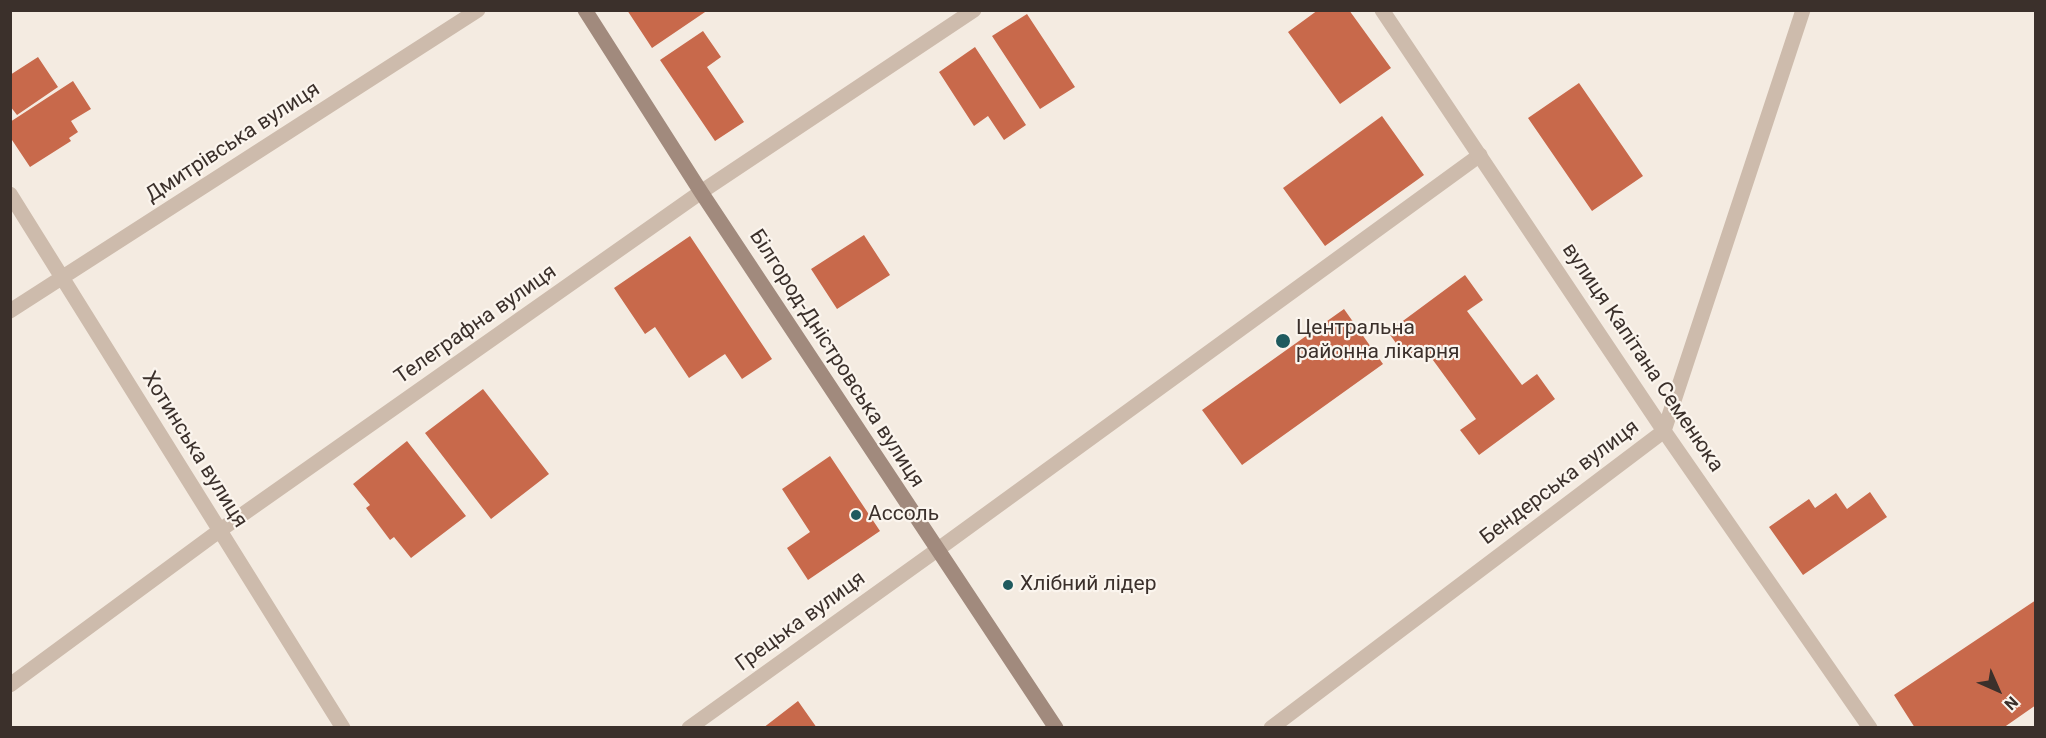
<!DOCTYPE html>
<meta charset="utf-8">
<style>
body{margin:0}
#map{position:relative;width:2046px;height:738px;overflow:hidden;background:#f4ebe1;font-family:Roboto,sans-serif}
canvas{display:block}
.frame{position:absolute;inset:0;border:12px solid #3b302b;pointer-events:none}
.north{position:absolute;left:1968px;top:660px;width:60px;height:60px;-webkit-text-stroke:4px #fbf5ee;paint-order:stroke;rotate:135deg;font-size:16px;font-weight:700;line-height:24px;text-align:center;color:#3b302b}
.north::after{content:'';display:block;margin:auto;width:21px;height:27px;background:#3b302b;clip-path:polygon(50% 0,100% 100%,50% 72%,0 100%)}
</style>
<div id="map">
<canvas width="2046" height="738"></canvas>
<div class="frame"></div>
<div class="north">N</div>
</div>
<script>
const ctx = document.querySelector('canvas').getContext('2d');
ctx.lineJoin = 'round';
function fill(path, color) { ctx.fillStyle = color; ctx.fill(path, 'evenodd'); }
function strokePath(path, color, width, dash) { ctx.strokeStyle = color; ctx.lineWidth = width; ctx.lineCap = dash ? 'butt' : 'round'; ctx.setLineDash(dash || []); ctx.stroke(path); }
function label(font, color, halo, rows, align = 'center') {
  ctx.font = font + ' Roboto,sans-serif'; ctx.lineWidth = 4.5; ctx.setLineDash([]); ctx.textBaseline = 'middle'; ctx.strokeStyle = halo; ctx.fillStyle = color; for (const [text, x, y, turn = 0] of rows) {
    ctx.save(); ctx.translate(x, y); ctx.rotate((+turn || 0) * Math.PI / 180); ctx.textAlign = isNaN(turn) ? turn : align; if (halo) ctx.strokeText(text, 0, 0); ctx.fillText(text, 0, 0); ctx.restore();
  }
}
fill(new Path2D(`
 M627 10H708L652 48Z
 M1318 10H1349L1391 68 1340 104 1288 32Z
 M1027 14 1075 87 1040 109 992 36Z
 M703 31 721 57 707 67 744 122 715 141 660 60Z
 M975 47 1026 125 1004 140 988 116 974 126 939 72Z
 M38 57 58 87 17 115 10 106V75Z
 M73 81 91 109 71 121 78 132 69 138 71 141 30 167 10 137V122Z
 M1579 83 1643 176 1592 211 1528 118Z
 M1382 116 1424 175 1325 246 1283 188Z
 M864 235 890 275 837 309 811 269Z
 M690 236 772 359 742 379 725 354 689 378 655 327 645 334 614 288Z
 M1465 275 1483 300 1467 311 1522 385 1537 374 1555 399 1479 455 1460 430 1476 419 1422 345 1406 357 1388 332Z
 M1344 309 1383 364 1242 465 1202 410Z
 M483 389 549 474 491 519 425 433Z
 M407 441 466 516 411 558 394 537 390 540 366 508 370 505 353 484Z
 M830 456 880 531 808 580 787 548 810 532 782 489Z
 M1870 492 1887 517 1803 575 1769 527 1809 499 1815 508 1836 493 1847 509Z
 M2036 600V705L2003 728H1915L1894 695Z
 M798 701 817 728H763Z`), '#c8694b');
strokePath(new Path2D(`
 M937 550 1480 155`), '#cdbbac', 15);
strokePath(new Path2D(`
 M1382 10 1664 431 1870 728
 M10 194 343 728
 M10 311 478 10
 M10 685 219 531 701 192 974 10
 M689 728 937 550
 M1271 728 1664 431 1803 10`), '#cdbbac', 15);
strokePath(new Path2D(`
 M585 10 701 192 1056 728`), '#a18a7d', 15);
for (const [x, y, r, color] of [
 [1283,341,8,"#1f5a5e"],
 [856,515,6,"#1f5a5e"],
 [1008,585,6,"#1f5a5e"]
]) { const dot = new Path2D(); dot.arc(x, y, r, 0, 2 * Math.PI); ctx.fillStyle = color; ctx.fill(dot); strokePath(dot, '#fbf5ee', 2); }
label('21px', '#3b302b', '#fbf5ee', [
 ["Дмитрівська вулиця",233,143,-33],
 ["Телеграфна вулиця",476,325,-35],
 ["вулиця Капітана Семенюка",1642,358,56],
 ["Білгород-Дністровська вулиця",836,359,57],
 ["Хотинська вулиця",194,450,58],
 ["Бендерська вулиця",1560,483,-37],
 ["Грецька вулиця",801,622,-36]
]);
label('21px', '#3b302b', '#fbf5ee', [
 ["Центральна",1296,329],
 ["районна лікарня",1296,353],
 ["Ассоль",868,515],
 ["Хлібний лідер",1020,585]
], 'left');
</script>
